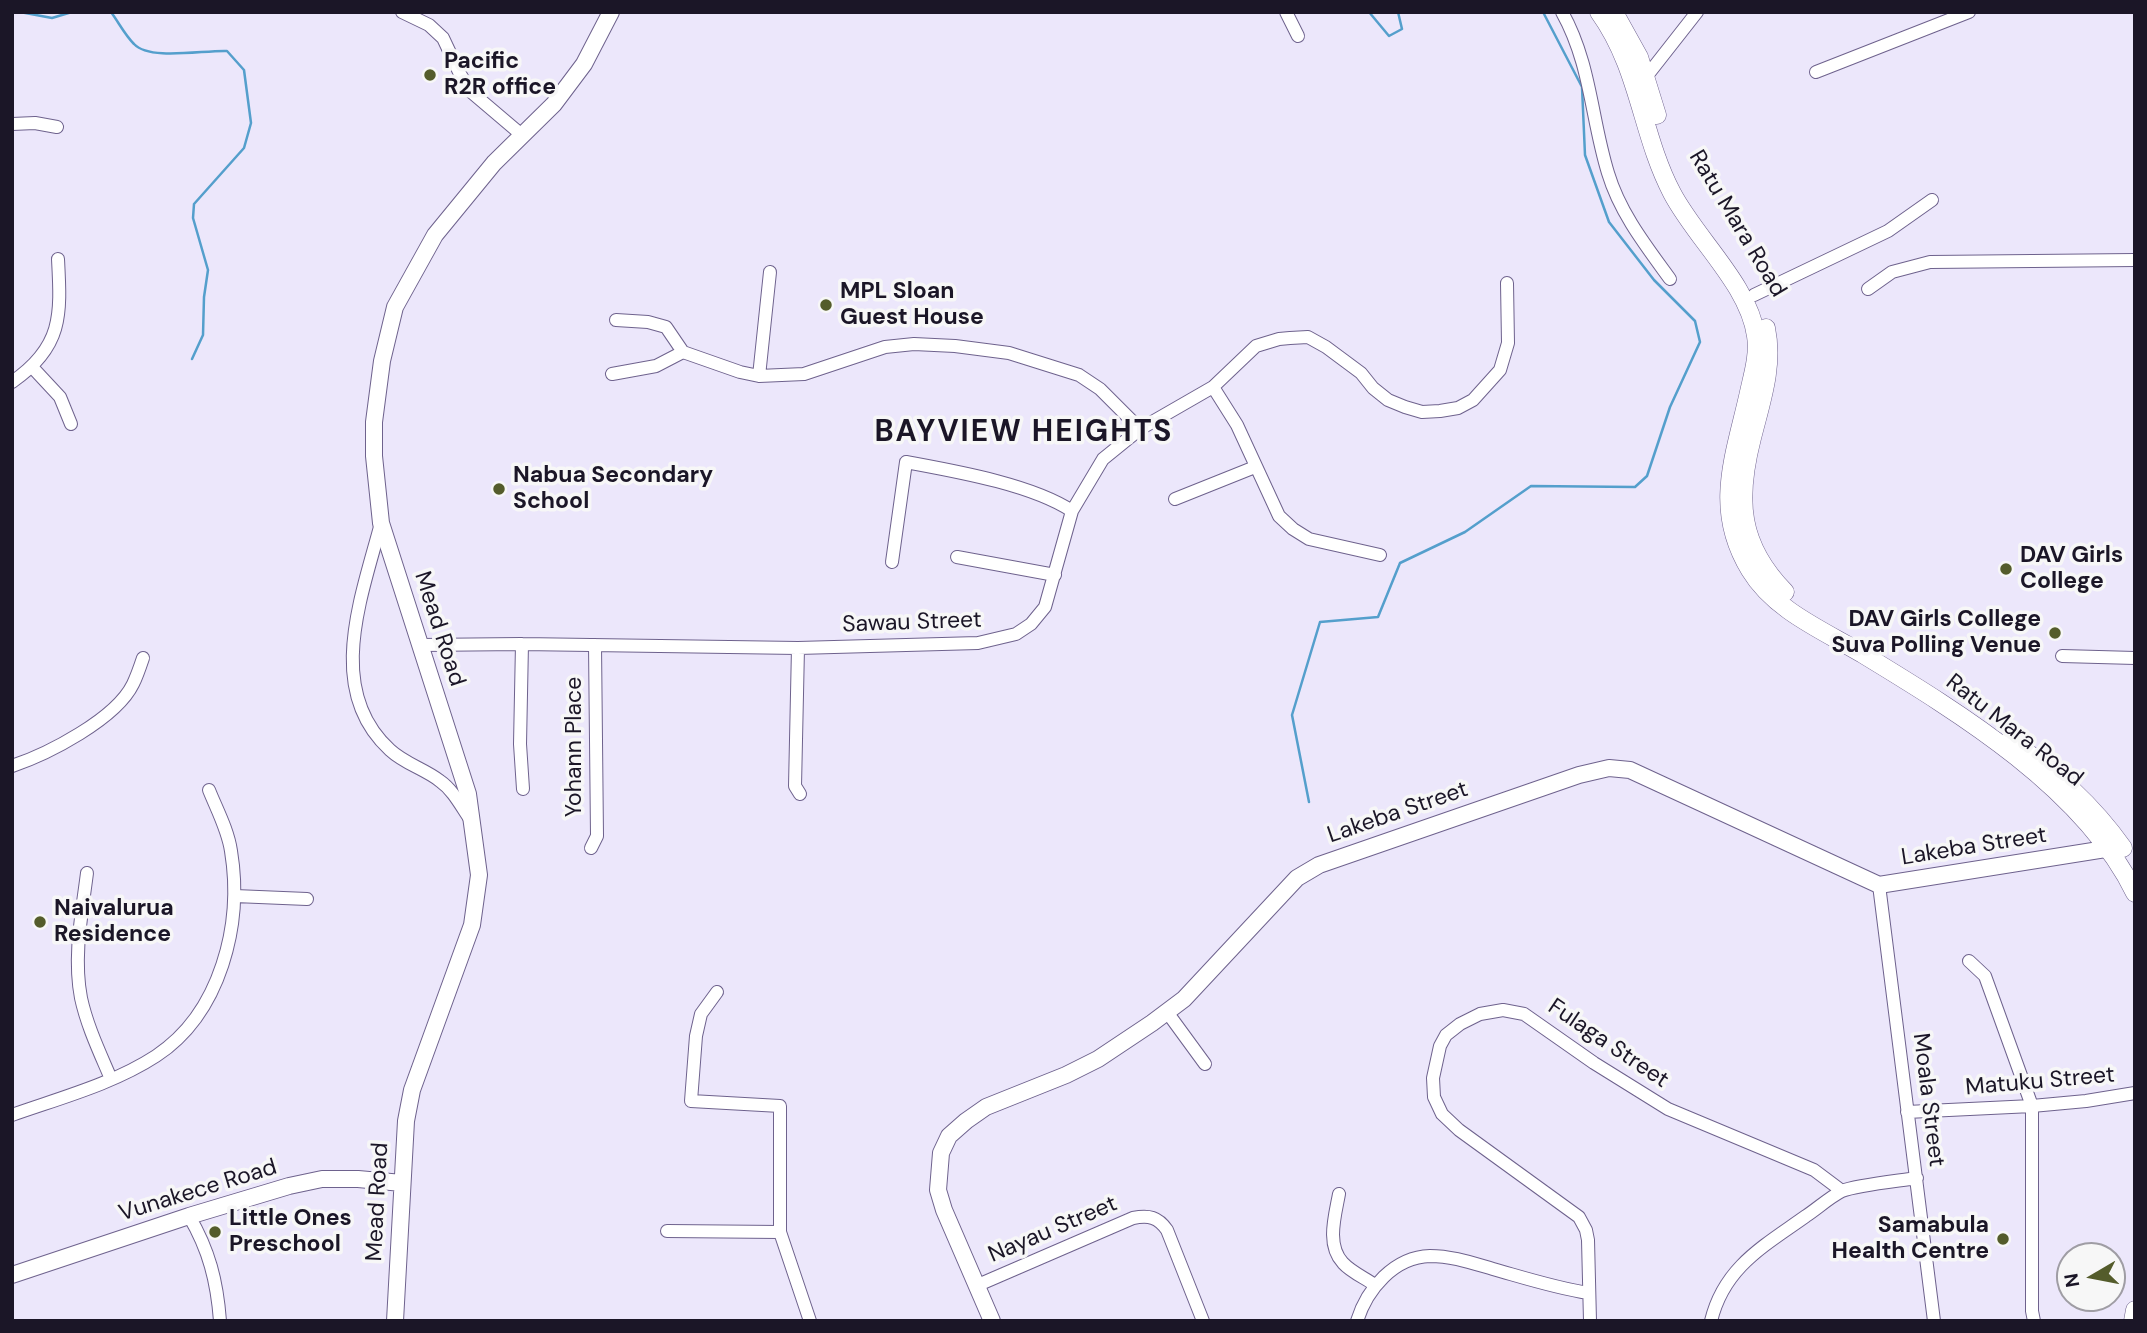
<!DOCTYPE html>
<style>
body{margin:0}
#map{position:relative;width:2147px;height:1333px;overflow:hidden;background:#ece7fb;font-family:"DM Sans",sans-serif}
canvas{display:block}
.frame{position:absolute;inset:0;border:14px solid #1b1627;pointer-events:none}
.north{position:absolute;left:2056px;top:1242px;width:70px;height:70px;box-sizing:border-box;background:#f7f7f7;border:2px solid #9f9da4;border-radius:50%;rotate:260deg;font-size:19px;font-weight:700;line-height:28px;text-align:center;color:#1b1627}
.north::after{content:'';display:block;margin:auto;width:24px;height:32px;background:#545c2b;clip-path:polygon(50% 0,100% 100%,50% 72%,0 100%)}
</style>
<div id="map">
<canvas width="2147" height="1333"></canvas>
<div class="frame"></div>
<div class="north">N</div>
</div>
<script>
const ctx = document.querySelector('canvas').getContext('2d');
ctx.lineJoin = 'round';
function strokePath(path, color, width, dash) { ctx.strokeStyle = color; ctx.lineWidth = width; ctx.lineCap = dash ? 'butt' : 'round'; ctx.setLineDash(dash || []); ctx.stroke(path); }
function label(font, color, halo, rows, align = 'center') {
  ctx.font = font + ' "DM Sans",sans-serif'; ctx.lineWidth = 7; ctx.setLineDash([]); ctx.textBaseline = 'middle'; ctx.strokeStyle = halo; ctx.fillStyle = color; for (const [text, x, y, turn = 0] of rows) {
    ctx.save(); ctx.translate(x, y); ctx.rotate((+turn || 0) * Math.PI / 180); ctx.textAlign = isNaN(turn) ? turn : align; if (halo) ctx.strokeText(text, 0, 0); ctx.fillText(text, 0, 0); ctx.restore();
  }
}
strokePath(new Path2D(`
 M20 12 52 18 72 12
 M111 12C119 23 125 35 134 44 150 61 203 50 227 51L244 70 251 123 244 148 194 204 193 218 208 270 204 297 203 335 192 359
 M1369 12 1389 36 1402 29 1398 12
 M1309 802 1292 715 1320 622 1378 617 1400 563 1465 532 1531 486 1635 487 1647 476 1670 407 1700 342 1695 321 1654 280 1609 222 1585 155 1582 87 1543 12`), '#549fcc', 2.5);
const minor = new Path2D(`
 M402 12 429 25 443 38 459 72 470 91 523 136
 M1286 12 1298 36
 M1562 12C1591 64 1591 118 1608 173 1620 213 1646 246 1670 279
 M1816 72 1969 12
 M1646 77 1697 12
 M12 124 35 123 57 127
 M1868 289 1892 272 1930 262 2135 260
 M1754 295 1888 231 1932 200
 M616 320 648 322 666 327 683 352 740 372 759 376 804 374 885 347 914 344 955 346 1009 353 1079 375 1100 389 1140 429
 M33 368 60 397 71 424
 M612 374 656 366 683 352
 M759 376 770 272
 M12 382C63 347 61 315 58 259
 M1213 387 1237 425 1279 516 1293 529 1309 539 1380 555
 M1175 499 1255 467
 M381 523C362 596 324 690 390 750 405 764 425 769 440 781 453 790 461 806 470 819
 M957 557 1055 575
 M892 562 906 462C954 471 1031 484 1072 511
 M522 644 520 744 523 789
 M420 645 522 644 798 648 978 643 1016 634 1031 624 1045 607 1072 511 1103 459 1140 429 1213 387 1256 346 1279 339 1290 338 1308 337 1326 347 1361 373 1373 388 1388 400 1405 407 1422 412 1440 411 1458 408 1473 400 1500 370 1508 343 1507 283
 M798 648 795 786 800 794
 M2062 656 2135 658
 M12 766C48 754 116 719 133 684 137 676 140 667 143 658
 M591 848 597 836 595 645
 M87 873C82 913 73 957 81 998 87 1026 100 1053 111 1079
 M1879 885 1934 1321
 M235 896 307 899
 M1969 961 1985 976 2032 1106V1311L2034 1321
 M717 992 701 1014 696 1036 691 1101 780 1106V1232L810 1321
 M1167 1012 1205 1064
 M1907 1112 2032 1106 2086 1101 2135 1093
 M12 1115C60 1098 113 1084 156 1056 221 1013 243 924 231 851 228 830 217 810 209 790
 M1339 1194C1335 1216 1326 1245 1343 1263 1351 1272 1365 1278 1375 1285
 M189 1216C209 1250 217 1281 220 1321
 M667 1231 780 1232
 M978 1285 1133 1218C1149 1215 1158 1217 1167 1230L1203 1321
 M1357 1321C1367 1289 1394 1257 1430 1256 1452 1256 1472 1263 1493 1269 1525 1278 1556 1288 1588 1293
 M1590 1321 1588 1240 1586 1230 1579 1217 1459 1130 1442 1114 1434 1097 1433 1078 1440 1046 1446 1035 1460 1024 1480 1014 1503 1010 1524 1014 1594 1063 1668 1109 1814 1170 1842 1191
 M1711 1321C1724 1267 1764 1246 1806 1216 1818 1208 1830 1197 1842 1191 1857 1185 1898 1181 1917 1178`);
const major = new Path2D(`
 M12 1275 189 1216 289 1186 322 1179H358L402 1183
 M395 1321 406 1121 412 1090 472 925 479 875 468 794 381 523 374 456V422L382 361 395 307 435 235 494 163 554 104 584 64 611 12
 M992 1321 944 1210 938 1190 941 1153 949 1136 966 1121 986 1107 1066 1075 1098 1059 1152 1023 1184 999 1297 878 1319 865 1579 775 1609 768 1630 770 1879 885 2118 847`);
const highway = new Path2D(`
 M1599 12C1640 69 1641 134 1672 193 1696 239 1749 285 1756 336 1759 354 1753 374 1749 392 1735 456 1712 508 1750 570 1774 610 1822 630 1861 653 1958 712 2084 788 2135 893
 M1614 12 1639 57 1657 115
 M1766 328C1774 366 1761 402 1752 438 1736 500 1739 545 1785 592
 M2010 740C2054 771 2092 804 2123 848
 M2133 1321 2135 1310`);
strokePath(minor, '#6e628d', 14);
strokePath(major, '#6e628d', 18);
strokePath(highway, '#6e628d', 19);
strokePath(minor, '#fff', 12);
strokePath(major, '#fff', 16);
strokePath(highway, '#fff', 18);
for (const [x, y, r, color] of [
 [430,75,7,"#545c2b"],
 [826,305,7,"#545c2b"],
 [499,489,7,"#545c2b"],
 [2006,569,7,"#545c2b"],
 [2055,633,7,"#545c2b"],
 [40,922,7,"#545c2b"],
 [215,1232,7,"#545c2b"],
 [2003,1239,7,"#545c2b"]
]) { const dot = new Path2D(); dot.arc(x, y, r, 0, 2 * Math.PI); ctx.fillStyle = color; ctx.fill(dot); strokePath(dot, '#f7f7f7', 2.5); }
label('bold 23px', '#1b1627', '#f7f7f7', [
 ["Pacific",444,62],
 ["R2R office",444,88],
 ["MPL Sloan",840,292],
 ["Guest House",840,318],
 ["Nabua Secondary",513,476],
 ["School",513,502],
 ["DAV Girls",2020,556],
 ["College",2020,582],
 ["DAV Girls College",2041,620,"right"],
 ["Suva Polling Venue",2041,646,"right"],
 ["Naivalurua",54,909],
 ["Residence",54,935],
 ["Little Ones",229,1219],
 ["Preschool",229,1245],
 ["Samabula",1989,1226,"right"],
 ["Health Centre",1989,1252,"right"]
], 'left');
label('23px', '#1b1627', '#f7f7f7', [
 ["Ratu Mara Road",1737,224,59],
 ["Sawau Street",912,623,-2],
 ["Mead Road",439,629,72],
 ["Ratu Mara Road",2014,731,38],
 ["Yohann Place",575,747,-90],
 ["Lakeba Street",1398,813,-19],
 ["Lakeba Street",1974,847,-9],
 ["Fulaga Street",1608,1044,34],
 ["Matuku Street",2040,1082,-5],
 ["Moala Street",1928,1100,83],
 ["Vunakece Road",198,1191,-17],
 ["Mead Road",378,1202,-87],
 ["Nayau Street",1053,1230,-23]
]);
ctx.letterSpacing = '2px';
label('bold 30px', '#1b1627', '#f7f7f7', [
 ["BAYVIEW HEIGHTS",1024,433]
]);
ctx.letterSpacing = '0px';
</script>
